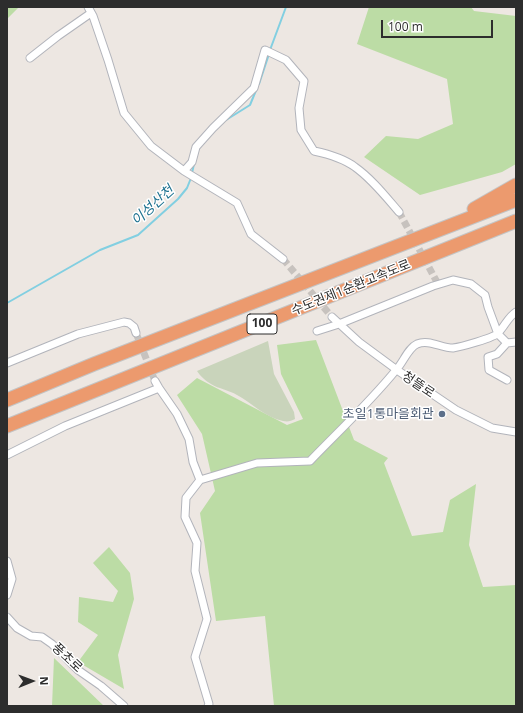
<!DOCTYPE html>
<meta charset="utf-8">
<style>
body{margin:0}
#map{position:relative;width:523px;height:713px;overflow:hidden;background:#ede7e2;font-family:"Open Sans",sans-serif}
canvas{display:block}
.frame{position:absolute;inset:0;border:8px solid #2d2d2d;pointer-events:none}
.north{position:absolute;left:12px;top:661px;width:40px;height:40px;-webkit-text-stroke:3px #fff;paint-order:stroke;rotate:89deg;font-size:11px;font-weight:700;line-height:16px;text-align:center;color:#2d2d2d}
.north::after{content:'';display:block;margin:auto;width:14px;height:18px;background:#2d2d2d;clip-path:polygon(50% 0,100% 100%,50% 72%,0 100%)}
.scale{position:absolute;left:381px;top:20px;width:112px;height:18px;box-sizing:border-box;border:2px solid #2d2d2d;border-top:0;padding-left:5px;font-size:12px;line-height:14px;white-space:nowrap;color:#2d2d2d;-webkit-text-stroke:3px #fff;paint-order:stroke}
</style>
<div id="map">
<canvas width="523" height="713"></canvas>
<div class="frame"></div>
<div class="north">N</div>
<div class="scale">100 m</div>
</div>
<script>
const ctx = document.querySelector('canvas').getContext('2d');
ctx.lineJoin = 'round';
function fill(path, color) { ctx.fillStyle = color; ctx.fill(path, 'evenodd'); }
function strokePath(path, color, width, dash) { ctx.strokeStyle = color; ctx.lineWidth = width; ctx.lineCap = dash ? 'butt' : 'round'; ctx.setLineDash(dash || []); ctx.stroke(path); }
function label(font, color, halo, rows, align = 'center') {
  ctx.font = font + ' "Open Sans","Noto Sans KR",sans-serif'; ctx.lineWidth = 3; ctx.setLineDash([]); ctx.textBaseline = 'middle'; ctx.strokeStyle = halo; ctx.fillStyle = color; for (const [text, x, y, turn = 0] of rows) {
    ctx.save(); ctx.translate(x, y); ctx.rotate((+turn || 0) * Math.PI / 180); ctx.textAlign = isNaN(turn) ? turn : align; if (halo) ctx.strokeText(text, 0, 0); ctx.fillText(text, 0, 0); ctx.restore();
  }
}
fill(new Path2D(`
 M7 7H19L7 19Z
 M369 7H471L474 11 516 16V164L502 172 420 195 364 157 386 136 418 139 453 124 447 79 357 44Z
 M316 340 354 440 388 458 384 463 412 536 443 532 450 500 476 484 469 545 483 587 516 585V706H274L265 616 216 621 200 513 215 491 202 434 177 395 197 378 287 425 303 419 281 374 277 345Z
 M109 547 130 573 134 599 118 655 124 689 78 662 98 635 78 622 79 597 113 602 118 591 93 563Z
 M54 658 104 706H52Z`), '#bcdca5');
fill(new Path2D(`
 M268 341 274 374 294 412 295 419C291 421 288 422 283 421 266 418 252 403 237 395 229 390 219 389 211 384 206 381 200 376 197 371Z`), '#c9d4bb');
strokePath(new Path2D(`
 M270 50 286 7
 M259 84 269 54
 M226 120 250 105 257 88
 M192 173 194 164
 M7 303 100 250 138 235 178 199 187 188 191 178`), '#82cfe1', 2);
strokePath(new Path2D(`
 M399 212 438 284
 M283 259 332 317
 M136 333 155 381`), '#c7c2be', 7, [7, 3.5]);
const minor = new Path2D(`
 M88 7 93 16 108 60 124 113 151 146 184 171 237 203 251 234 283 259
 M30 58 58 36 91 13
 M184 171 192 162 196 147 213 128 254 88 265 50 286 60 304 81 299 108 301 130 314 151C328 154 343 158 355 167 372 179 386 197 399 212
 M332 317 359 342 397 370 456 410 492 428 516 432
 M317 331 339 324 433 286 453 280 471 284 485 295 488 307 498 334 507 343 516 342
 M7 363 78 334 124 322 129 323 134 327 136 333
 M507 380 489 370 488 357 497 354 507 343
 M155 381 159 388 177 414 189 439 193 462 200 480
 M7 455 65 426 159 388
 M7 561 12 579 7 595
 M7 617 17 628 31 636 42 637 52 644 78 670 101 686 124 706
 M208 706 209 704 195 657 207 619 195 571 197 543 185 517 186 498 200 480 257 463 310 461C339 431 370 402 396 370 403 363 408 348 417 344 429 339 441 348 453 348 460 347 494 338 498 333 505 326 508 317 516 312`);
const motorway = new Path2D(`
 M474 209 516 185
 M7 400 94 364 516 200
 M7 426 516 221`);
strokePath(minor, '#b2b4bb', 9);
strokePath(motorway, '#c4c4c4', 15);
strokePath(minor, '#fff', 7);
strokePath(motorway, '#ec9a6e', 13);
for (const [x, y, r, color] of [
 [442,414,4,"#5c6f8a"]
]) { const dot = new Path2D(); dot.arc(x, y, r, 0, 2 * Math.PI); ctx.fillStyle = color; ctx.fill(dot); strokePath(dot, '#fff', 1.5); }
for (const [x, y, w] of [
 [262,324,30]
]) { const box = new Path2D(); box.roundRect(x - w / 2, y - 10, w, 20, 3); ctx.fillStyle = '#fff'; ctx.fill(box); strokePath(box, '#2d2d2d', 1); }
label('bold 12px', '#2d2d2d', null, [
 ["100",262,324]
]);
label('13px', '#2d2d2d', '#fff', [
 ["수도권제1순환고속도로",351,288,-22],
 ["청뜰로",418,385,34],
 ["풍초로",67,658,43]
]);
label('13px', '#4e5e75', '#fff', [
 ["초일1통마을회관",434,414]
], 'right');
label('italic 14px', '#1e7290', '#fff', [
 ["이성산천",153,206,-42]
]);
</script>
